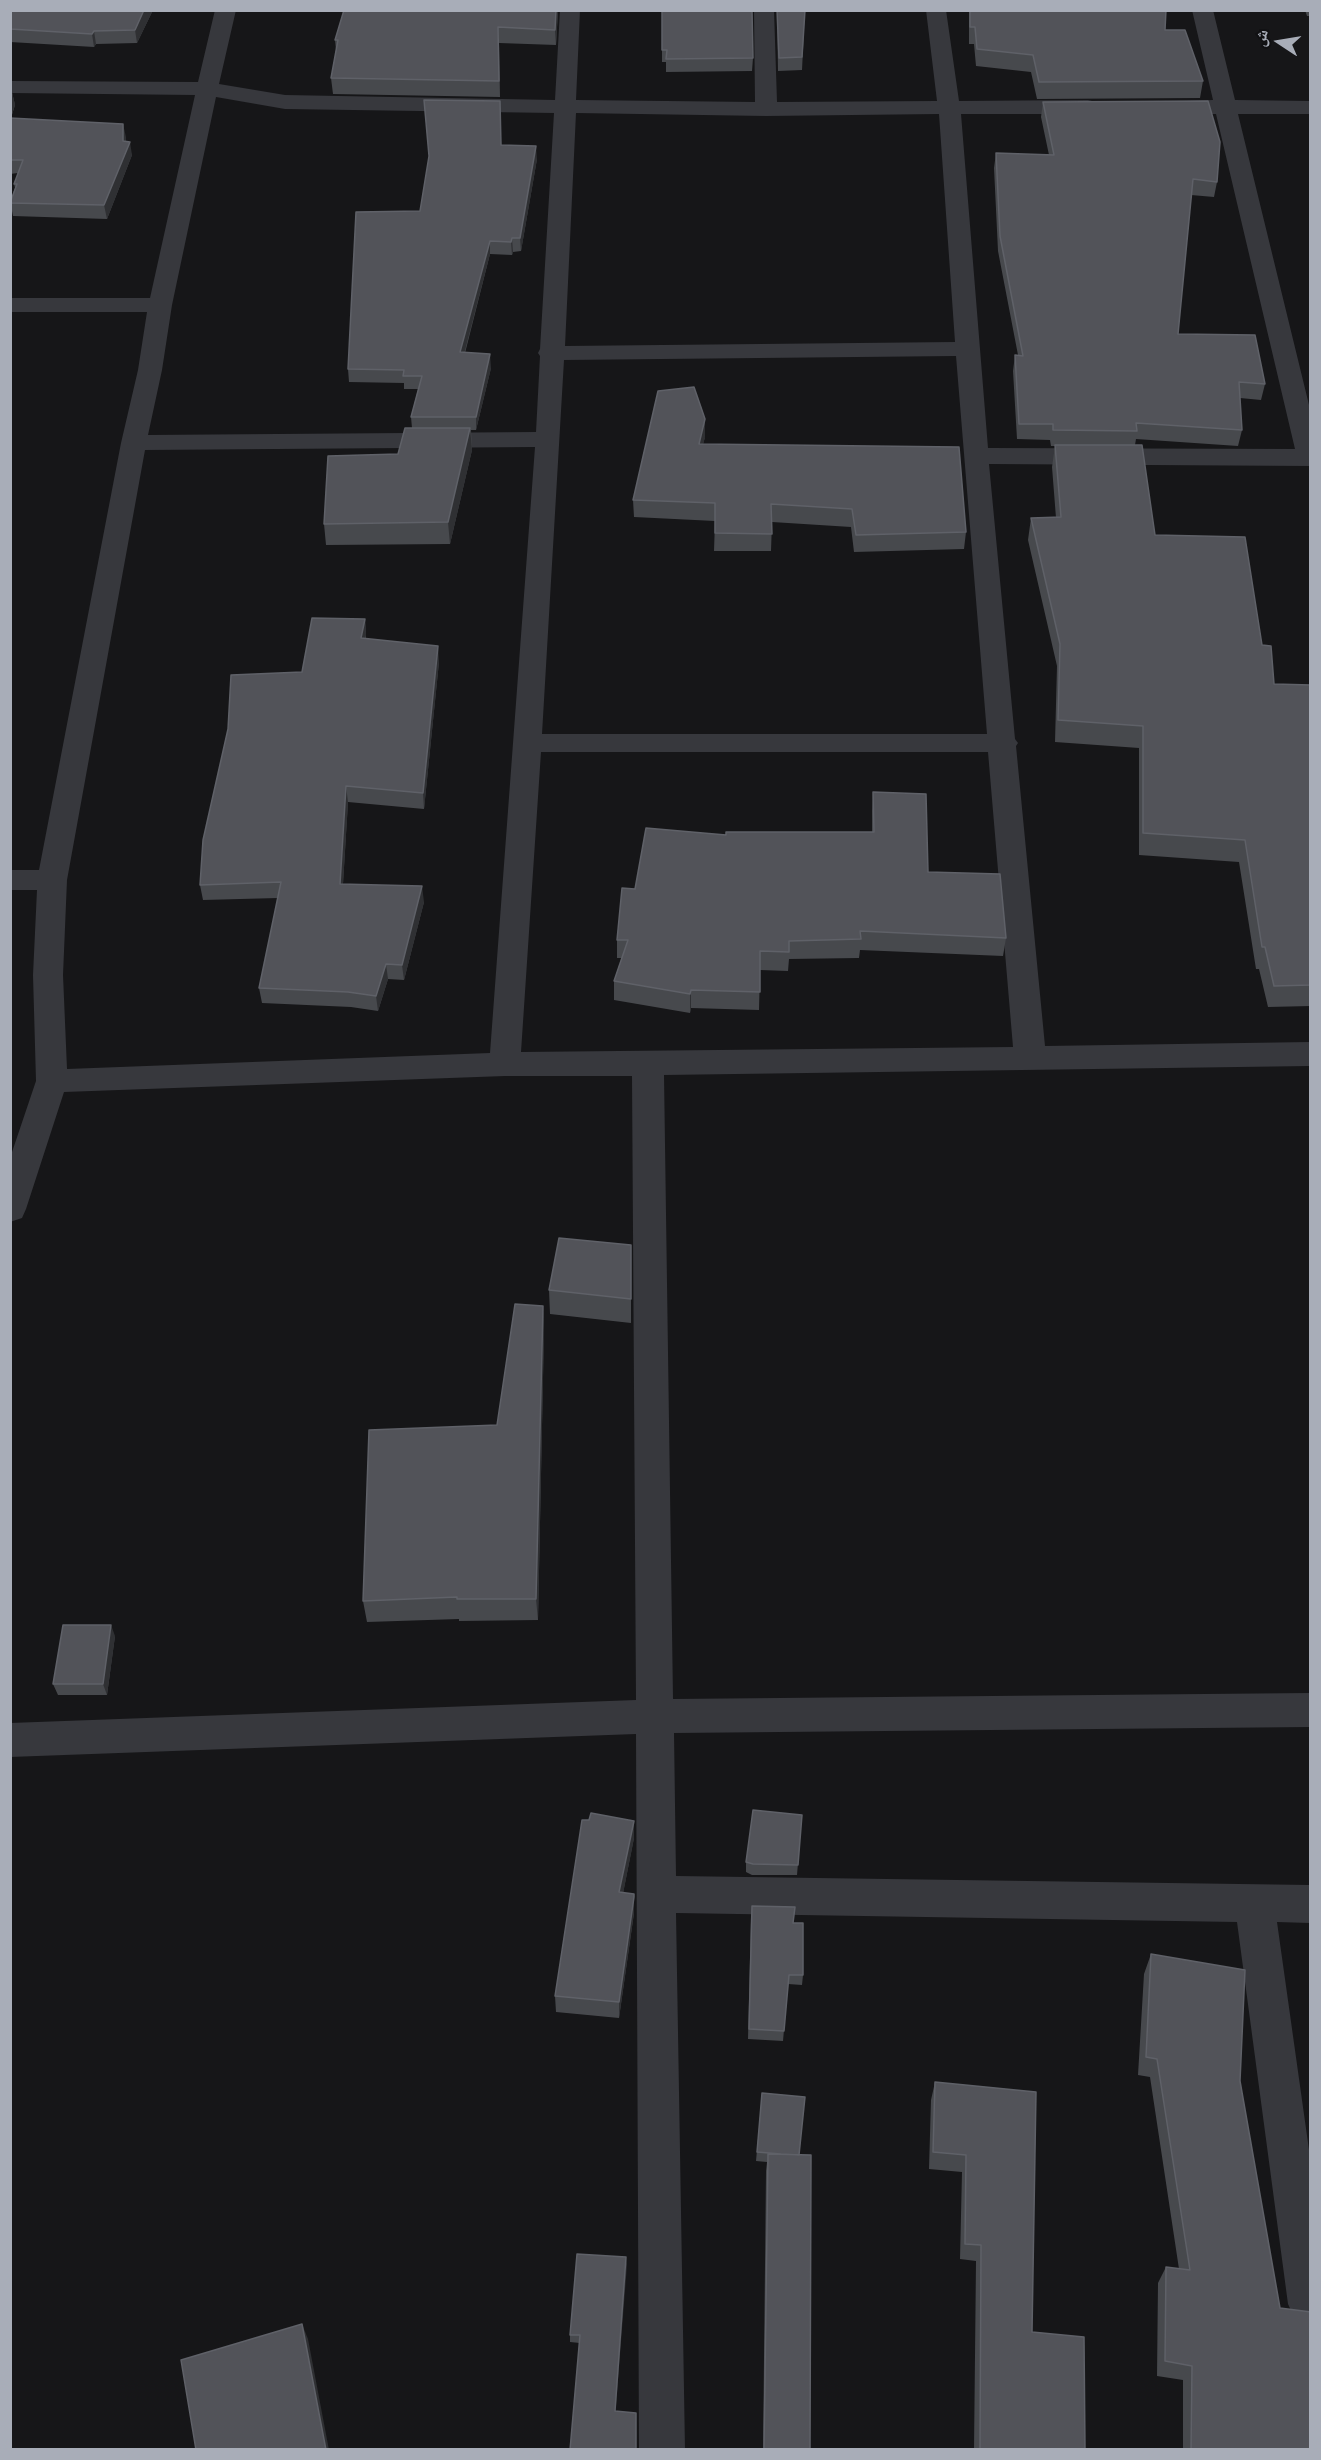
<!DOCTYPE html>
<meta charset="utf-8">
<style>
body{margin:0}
#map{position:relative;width:1321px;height:2460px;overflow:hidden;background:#161618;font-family:"Public Sans","Noto Naskh Arabic",sans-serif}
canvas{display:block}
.frame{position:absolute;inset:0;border:12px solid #a8adb8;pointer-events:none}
.north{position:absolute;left:1249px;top:12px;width:60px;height:60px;-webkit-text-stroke:4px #111113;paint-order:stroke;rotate:282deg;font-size:16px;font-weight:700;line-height:24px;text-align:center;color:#a8adb8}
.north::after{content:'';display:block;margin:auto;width:21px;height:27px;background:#a8adb8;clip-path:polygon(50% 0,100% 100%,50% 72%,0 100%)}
</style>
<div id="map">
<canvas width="1321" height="2460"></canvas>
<div class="frame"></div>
<div class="north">ش</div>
</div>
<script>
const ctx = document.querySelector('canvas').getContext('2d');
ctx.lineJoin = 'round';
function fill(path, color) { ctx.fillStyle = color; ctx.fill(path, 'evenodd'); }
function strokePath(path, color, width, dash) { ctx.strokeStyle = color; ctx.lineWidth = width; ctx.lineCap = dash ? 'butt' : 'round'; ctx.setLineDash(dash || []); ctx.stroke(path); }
fill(new Path2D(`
 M215 10H236L219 84 285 95 555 100 560 10H580L576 100 755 102 754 10H774L777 102 937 101 926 10H946L959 101 1088 100 1096 102 1099 107 1096 112 1088 114H961L988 448 1295 449 1216 114H1166L1158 112 1155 107 1158 102 1213 100 1192 10H1213L1235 100 1310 101V114H1238L1310 409V466L989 464 1015 739 1018 743 1016 746 1045 1046 1310 1042V1066L664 1075 673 1699 1310 1693V1727L674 1733 676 1876 1310 1885V1923L1277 1922 1310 2157V2326L1295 2319 1288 2304 1237 1922 676 1913 685 2450H639L636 1734 10 1757V1723L636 1700 632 1076H505L64 1092 26 1209 22 1218 10 1222V1158L36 1081 33 975 37 890H10V870H39L121 443 138 370 147 312H10V298H150L195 95 10 93V81L198 82ZM216 97 285 109 554 113 540 349 538 353 540 356 536 432 148 435 162 370 172 305ZM576 113 766 116 939 114 955 342 565 346ZM956 356 987 734H542L564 360ZM535 447 490 1053 67 1069 63 975 67 880 145 450ZM541 752H988L1013 1047 521 1052Z`), '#37383d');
fill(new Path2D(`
 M10 10H153L137 43 96 44 94 47 10 42Z
 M344 10H558L556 45 499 43 500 97 333 94 331 78 336 50 335 40Z
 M662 10 753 58 752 71 666 72V62H662Z
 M777 10H805L802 70 778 71Z
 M969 10H1166L1165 30 1203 81 1200 98 1037 99 1031 72 976 66 974 44H969Z
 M1305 10H1311V16H1307Z
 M10 92H12L15 105 11 118 126 137V142L132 155 107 219 13 216 10 201 15 188 14 184 18 173 10 174Z
 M1043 102 1217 182 1214 197 1191 195 1178 334 1265 384 1261 400 1240 398 1242 430 1238 446 1136 439 1135 445 1155 535 1262 645 1274 684 1311 685V1006L1268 1007 1259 969H1256L1239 862 1139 855V748L1055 742 1057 666 1028 540 1031 518H1056L1052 467 1055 446H1051L1050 440 1017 439 1013 371 1015 355H1018L998 251 994 168 996 153 1049 155 1041 117Z
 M501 145 537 159 521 251 513 252 512 255 490 254 465 353 491 368 476 430H471L472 450 450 544 326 545 324 524 398 454 412 428 411 417 418 389H404V383L349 382 348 369 420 211Z
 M705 437 703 444 966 532 964 549 854 552 851 527 772 522 771 551H714L715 521 634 517 633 500Z
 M365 619 366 635V638L439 662 424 809 348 802 343 884 424 902 404 980 388 979 378 1011 351 1007 262 1003 259 988 278 898 203 900 200 885 302 672Z
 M873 792 928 872 1006 938 1003 956 860 950 859 958 789 959 788 971 760 970 759 1010 691 1008 690 1013 614 1000V981L622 958H617V940L635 889 726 835 872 832V811Z
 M631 1245V1323L550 1314 549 1290Z
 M543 1306 544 1329 538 1620 459 1621V1619L367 1622 363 1601 497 1425Z
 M115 1636 107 1695H58L53 1684Z
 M802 1815 797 1875H752L746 1872V1862Z
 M634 1821V1838L623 1893 634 1894V1913L619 2018 556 2012 555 1996Z
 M751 1916 793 1923 803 1975 802 1985 788 1984 783 2041 748 2039Z
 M1151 1954 1240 2081 1280 2308 1311 2450H1183V2380L1157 2376 1158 2283 1166 2267 1179 2269 1150 2077 1138 2075 1144 1974Z
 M935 2082 1036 2092 1032 2332 1085 2450H974L976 2261 960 2259 962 2172 929 2169 931 2100Z
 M762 2093 799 2155 810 2450H763L766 2171 767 2162 756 2161Z
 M627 2265 580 2343 570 2342V2335Z`), '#47494d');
fill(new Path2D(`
 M144 10H153L137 43 135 30Z
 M556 10H558L556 45 555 30Z
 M94 31 96 44 94 47 92 34Z
 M12 92 15 105 10 120V98Z
 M123 124 126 137V151L130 142 132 155 107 219 104 205 123 141Z
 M536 146 537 159 521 251 520 238Z
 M512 238 513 252 512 255 511 242Z
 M490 241V254L461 366 460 352Z
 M490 354 491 368 476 430V417Z
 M705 419V437L699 462V444Z
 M470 428 472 450 450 544 448 522Z
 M365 619 366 635 363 653 361 638Z
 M438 646 439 662 424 809 423 793Z
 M346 786 348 802 342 899 340 884Z
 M422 886 424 902 404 980 402 965Z
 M386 964 388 979 378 1011 376 996Z
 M691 990V1008L690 1013V994Z
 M543 1306 544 1329 538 1620 536 1599Z
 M111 1625 115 1636 107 1695 103 1684Z
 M634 1821V1838L620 1909 619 1892Z
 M634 1897V1913L619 2018V2002Z
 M626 2257 627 2265 615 2418V2411Z
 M302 2324 308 2339 329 2450H326Z`), '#2f3033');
const building = new Path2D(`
 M10 10H144L135 30 94 31 92 34 10 29Z
 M344 10H556L555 30 498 27 499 81 331 78 338 40H335Z
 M662 10H752L753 58 666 59 667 50H662Z
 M777 10H805L802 57 779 58Z
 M970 10H1166L1165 30H1185L1203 81 1039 82 1033 55 977 49 975 27H970Z
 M424 100 500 101 501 145 536 146 520 238H512L511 242 490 241 460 352 490 354 476 417H411L422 376H403L404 370 348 369 356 212 420 211 429 156Z
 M1208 101 1220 142 1217 182 1193 179 1178 334 1255 335 1265 384 1239 382 1242 430 1136 423 1137 431 1053 430V424H1019L1015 355 1023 356 1000 236 996 153 1054 155 1043 102Z
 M10 118 123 124V141L130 142 104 205 10 203 17 184H14L23 160H10Z
 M694 387 705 419 699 444 959 447 966 532 856 535 852 509 771 504 772 534 715 533V503L633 500 658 391Z
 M405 428H470L448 522 324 524 328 456 398 454Z
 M1055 445H1142L1155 535 1245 537 1262 645 1271 646 1274 684 1311 685V985L1274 986 1265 947H1262L1245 840 1143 833V726L1058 720 1060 644 1031 518 1061 517Z
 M312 618 365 619 361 638 438 646 423 793 346 786 340 884 422 886 402 965 386 964 376 996 348 992 259 988 281 882 200 885 203 840 228 729 231 675 302 672Z
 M873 792 926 794 928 872 1000 874 1006 938 860 931 861 939 789 941V952L760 951V992L691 990 690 994 614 981 628 940H617L622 888 635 889 646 828 726 835V832H874Z
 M559 1238 631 1245V1299L549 1290Z
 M515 1304 543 1306 536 1599H457V1597L363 1601 369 1430 497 1425Z
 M63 1625H111L103 1684H53Z
 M753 1810 802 1815 798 1865 753 1864 746 1862Z
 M591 1813 634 1821 619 1892 634 1894V1897L619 2002 555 1996 582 1820H589Z
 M752 1906 795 1907 793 1923H803V1975H789L784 2031 749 2029Z
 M1151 1954 1245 1970 1240 2081 1280 2308 1311 2312V2450H1191L1192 2366 1165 2361 1166 2267 1190 2270 1157 2059 1146 2057Z
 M935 2082 1036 2092 1032 2332 1084 2337 1085 2450H980L981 2245 965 2244 966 2155 933 2152Z
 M762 2093 805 2097 799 2155 781 2154 757 2152Z
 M768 2154 811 2155 810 2450H764Z
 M577 2254 626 2257 615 2411 636 2413V2450H570L580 2335H570Z
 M302 2324 326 2450H196L181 2360Z`);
fill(building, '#525359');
strokePath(building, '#5f6168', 1.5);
</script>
